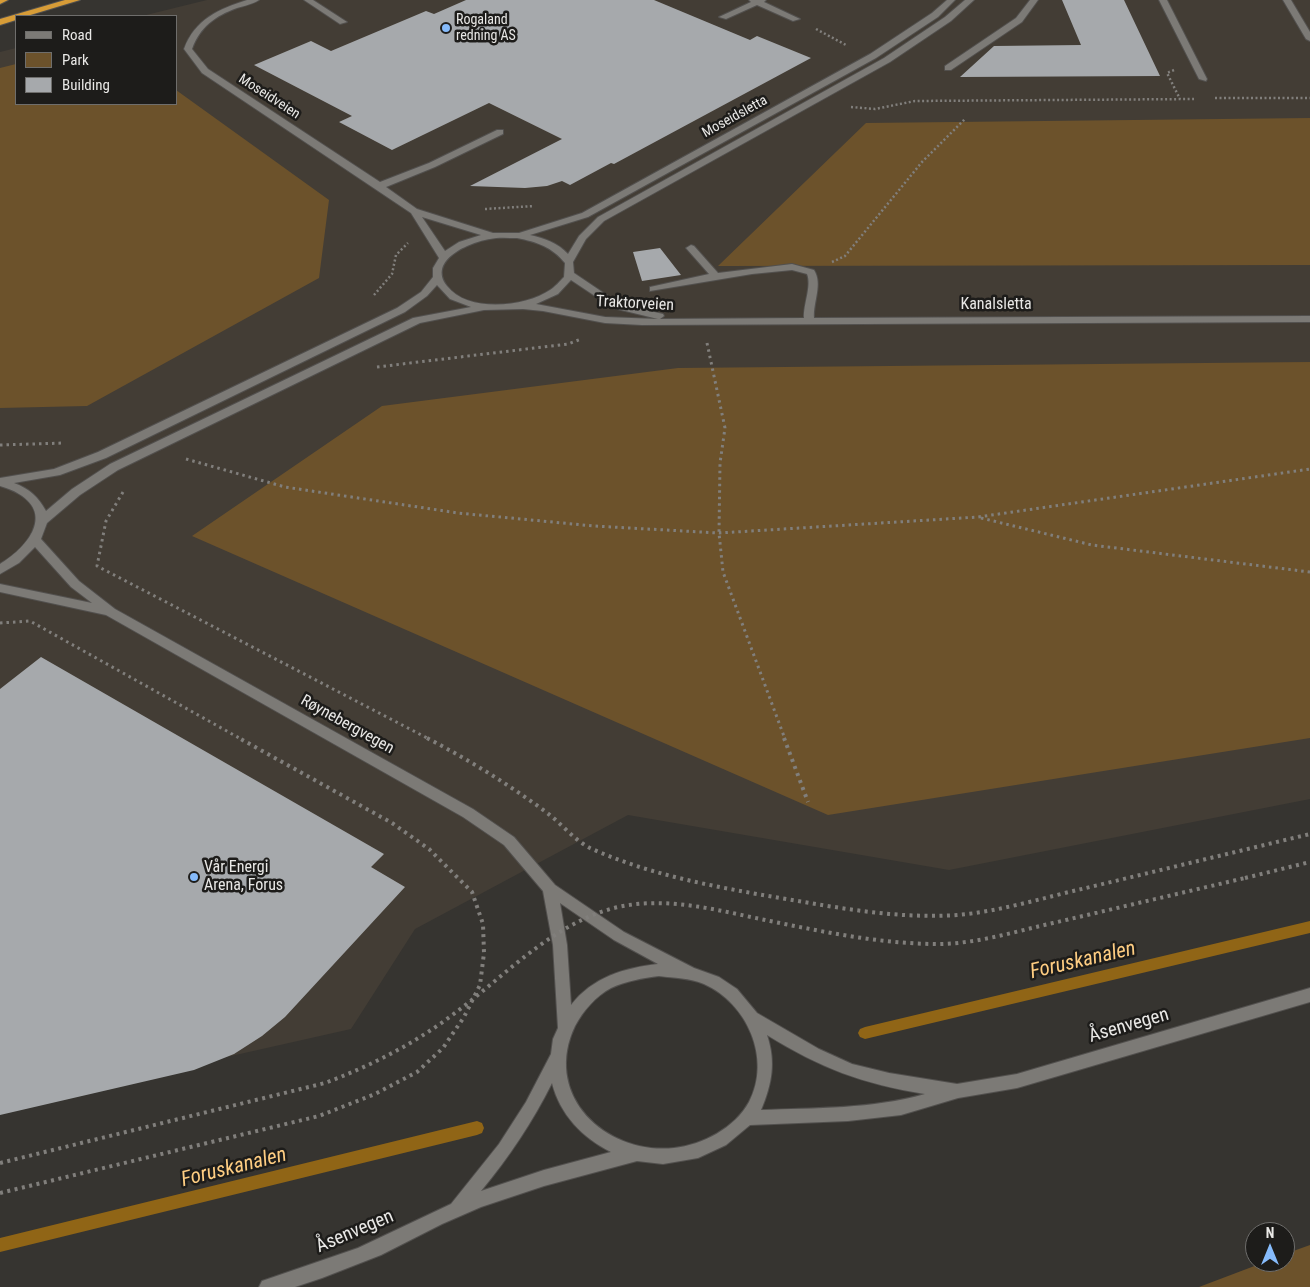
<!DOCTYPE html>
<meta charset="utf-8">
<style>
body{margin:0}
#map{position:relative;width:1310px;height:1287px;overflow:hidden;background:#363430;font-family:"Roboto Condensed",sans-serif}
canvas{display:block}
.legend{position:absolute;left:15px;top:15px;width:162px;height:90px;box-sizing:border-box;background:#1d1c1a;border:1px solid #6f6e6c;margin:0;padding:6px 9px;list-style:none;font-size:15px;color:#e9e8e6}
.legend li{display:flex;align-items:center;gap:10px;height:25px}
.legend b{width:25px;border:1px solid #6f6e6c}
.north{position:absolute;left:1245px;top:1222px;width:50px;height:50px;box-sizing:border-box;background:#1d1c1a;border:1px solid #6f6e6c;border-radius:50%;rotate:0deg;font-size:14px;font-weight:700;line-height:20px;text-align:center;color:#e9e8e6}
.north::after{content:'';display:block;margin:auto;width:18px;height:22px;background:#86bbfb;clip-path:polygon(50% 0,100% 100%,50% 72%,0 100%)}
</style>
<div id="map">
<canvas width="1310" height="1287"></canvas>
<ul class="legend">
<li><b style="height:6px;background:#7c7a76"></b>Road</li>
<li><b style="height:14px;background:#6c522b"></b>Park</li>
<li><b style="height:14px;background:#a6a9ac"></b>Building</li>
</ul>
<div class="north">N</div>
</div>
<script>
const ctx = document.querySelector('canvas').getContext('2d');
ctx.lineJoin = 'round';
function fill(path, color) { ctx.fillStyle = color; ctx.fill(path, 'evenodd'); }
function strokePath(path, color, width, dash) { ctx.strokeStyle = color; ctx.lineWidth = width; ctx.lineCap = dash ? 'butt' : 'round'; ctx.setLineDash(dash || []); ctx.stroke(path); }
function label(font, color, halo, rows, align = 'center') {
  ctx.font = font + ' "Roboto Condensed",sans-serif'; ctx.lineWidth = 5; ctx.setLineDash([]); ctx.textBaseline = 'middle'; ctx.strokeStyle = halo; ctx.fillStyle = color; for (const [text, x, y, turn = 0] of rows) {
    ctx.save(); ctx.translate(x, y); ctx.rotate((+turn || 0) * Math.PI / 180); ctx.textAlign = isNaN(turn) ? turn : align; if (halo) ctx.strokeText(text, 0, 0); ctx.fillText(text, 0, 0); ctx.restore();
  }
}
fill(new Path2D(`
 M207 0H1310V799L949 870 628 815 415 929 351 1029 0 1108V52L16 48V104H176V16H142Z`), '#433d35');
fill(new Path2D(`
 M16 64V104H176V90L329 200 319 278 87 406 0 408V68Z
 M1310 118V265L718 266 866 123Z
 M1310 362V738L828 815 192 536 382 406 678 368Z
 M1310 1245V1287H1199L1265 1262H1285V1254Z`), '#6c522b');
fill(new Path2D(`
 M1310 921V933L865 1039 860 1037 858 1033 860 1029 865 1027Z
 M477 1121 482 1123 484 1128 482 1133 477 1135 0 1252V1238Z`), '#906516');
fill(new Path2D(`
 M466 0H654L750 40 757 36 811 58 614 164 611 163 570 185 562 181 547 186 525 188 470 186 562 139 489 103 392 150 339 122 352 116 254 65 311 41 331 51 426 11 434 14Z
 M1062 0H1124L1160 76 960 77 994 46 1081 45Z
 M660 248 681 275 642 281 633 252Z
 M41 657 384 854 371 867 405 887 285 1017 262 1036 234 1054 194 1070 0 1115V689Z`), '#a6a9ac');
const minor = new Path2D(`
 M247 0H259C253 4 244 6 237 8 215 16 200 27 192 49L208 69 380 182 429 163 497 130H503V134L435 167 386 187 417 209 493 233H519L582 213 870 54 932 13 947 0H955L938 17 876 58 588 217 530 235C544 238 558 243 568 254L579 236 598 217 884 58 945 17 965 0H974L951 21 890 62 604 221 586 239 573 262 574 273 620 304 663 314 664 316 660 319 804 318C803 305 812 286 807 274L792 270 752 274 650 291V287L709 274 686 248 691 245 694 246 718 273 792 264 814 270C823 284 813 302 814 318L1310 316V322L642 325 605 323 543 311 523 309 484 310 420 323 118 470 80 495 47 523 41 539 79 581 115 609 473 809 514 837 555 885 624 932 694 968 719 977 737 989 757 1013 819 1049 852 1064 889 1073 957 1084 1017 1074 1310 988V1002L1017 1088 958 1098 901 1115 848 1121 750 1125 726 1145 698 1158 663 1164 637 1161 544 1186 481 1207 442 1224 381 1255 322 1278 295 1287H259L262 1281 358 1248 451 1204 499 1144 526 1102 551 1054 553 1039 558 1028 553 945 543 891 504 845 463 817 106 615 0 592V584L92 603 71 587 35 547 19 563 0 574V564C25 549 55 516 19 494 13 490 6 488 0 486V478L54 469 98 452 397 308 421 292 433 277V268L439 258 411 213 202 73 184 49C195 19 219 9 247 0ZM422 217 481 235 459 242 445 251ZM517 238C537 242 552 247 565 263L564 277C560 281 555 287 550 290 525 307 468 313 447 286 427 260 470 242 490 239 498 237 508 238 517 238ZM571 280 613 308 658 319 605 317 536 304 558 294ZM437 285 450 299 471 307 413 318 110 464 72 489 46 511C38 497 30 489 14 483L60 475 106 458 405 312 427 296ZM560 903 614 940 658 964C624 968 593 977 571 1005L567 945ZM659 976C674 978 690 978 704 984 747 1003 772 1059 749 1102 735 1128 702 1145 674 1148 605 1155 542 1095 575 1026 583 1011 596 996 611 988 626 981 643 978 659 976ZM767 1035C820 1068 863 1084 925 1094 872 1109 816 1108 761 1110 772 1084 776 1062 767 1035ZM552 1083C560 1115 583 1138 611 1152L544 1170 481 1191C509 1157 532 1123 552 1083Z
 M304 0H313L347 22 340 24Z
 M749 0H766L764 2 800 19 793 21 757 5 726 19 719 17 751 2Z
 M1030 0H1038L1022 22 951 70H945V66L1016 18Z
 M1159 0H1167L1207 79 1206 81 1199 79Z
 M1283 0H1291L1310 32V41L1306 39Z`);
const highway = new Path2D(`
 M0 0H8L0 4Z
 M65 0H80L27 16H16V20L0 25V19Z`);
strokePath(minor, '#52504e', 2);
strokePath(highway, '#52504e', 2);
strokePath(new Path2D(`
 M816 29 846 45
 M1174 70 1167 73 1180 99
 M1215 98H1310
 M851 107 875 109 915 101 1194 99
 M485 209 534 206
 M832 262 845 256 922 162 965 119
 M374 295 392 274 396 255 408 243`), '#817f7c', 2.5, [2, 2.5]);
strokePath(new Path2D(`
 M707 343 725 428 720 463 719 533 723 572 785 739
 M377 367 568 344 581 339
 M0 445 64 443
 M186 459 285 487 458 513 594 526 719 533 978 517 1310 469
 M123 492 106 521 97 566 429 739
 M981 518 1092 545 1310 572
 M0 623 30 621 241 739`), '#817f7c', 3, [2.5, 4]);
strokePath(new Path2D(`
 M427 738C469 760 508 784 546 812 561 823 574 840 590 848 649 875 716 887 780 898 840 908 897 919 957 915 998 912 1046 897 1086 888 1161 870 1235 852 1310 834
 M784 738 808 802
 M1245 878 1310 862
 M0 1193 319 1116 375 1094 417 1072 443 1048 464 1017 480 985 484 953 483 924 472 892 429 849 392 823 239 738`), '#817f7c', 4, [3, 4.5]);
fill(minor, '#7c7a76');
fill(highway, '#d79c37');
strokePath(new Path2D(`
 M0 1163 325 1083C370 1066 412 1045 451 1016 503 978 550 925 614 908 666 895 720 911 770 921 824 932 877 943 932 944 973 945 1013 932 1053 923 1117 908 1181 893 1245 878`), '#817f7c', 4, [3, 4.5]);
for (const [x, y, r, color] of [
 [446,28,5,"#86bbfb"],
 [194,877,5,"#86bbfb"]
]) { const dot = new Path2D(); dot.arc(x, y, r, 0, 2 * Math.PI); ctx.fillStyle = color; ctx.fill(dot); strokePath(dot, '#1d1c1a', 2); }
label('14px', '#e9e8e6', '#1d1c1a', [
 ["Rogaland",456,20],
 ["redning AS",456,36]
], 'left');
label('14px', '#e9e8e6', '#1d1c1a', [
 ["Moseidveien",269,97,33],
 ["Moseidsletta",735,117,-29]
]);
label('16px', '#e9e8e6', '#1d1c1a', [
 ["Traktorveien",635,304,3],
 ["Kanalsletta",996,305],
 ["Røynebergvegen",347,725,29]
]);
label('16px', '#e9e8e6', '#1d1c1a', [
 ["Vår Energi",204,868],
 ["Arena, Forus",204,886]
], 'left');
label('19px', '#e9e8e6', '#1d1c1a', [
 ["Åsenvegen",1129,1026,-16],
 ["Åsenvegen",355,1232,-23]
]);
label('italic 21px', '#fecd82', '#1d1c1a', [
 ["Foruskanalen",1083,961,-13],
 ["Foruskanalen",234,1168,-14]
]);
</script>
